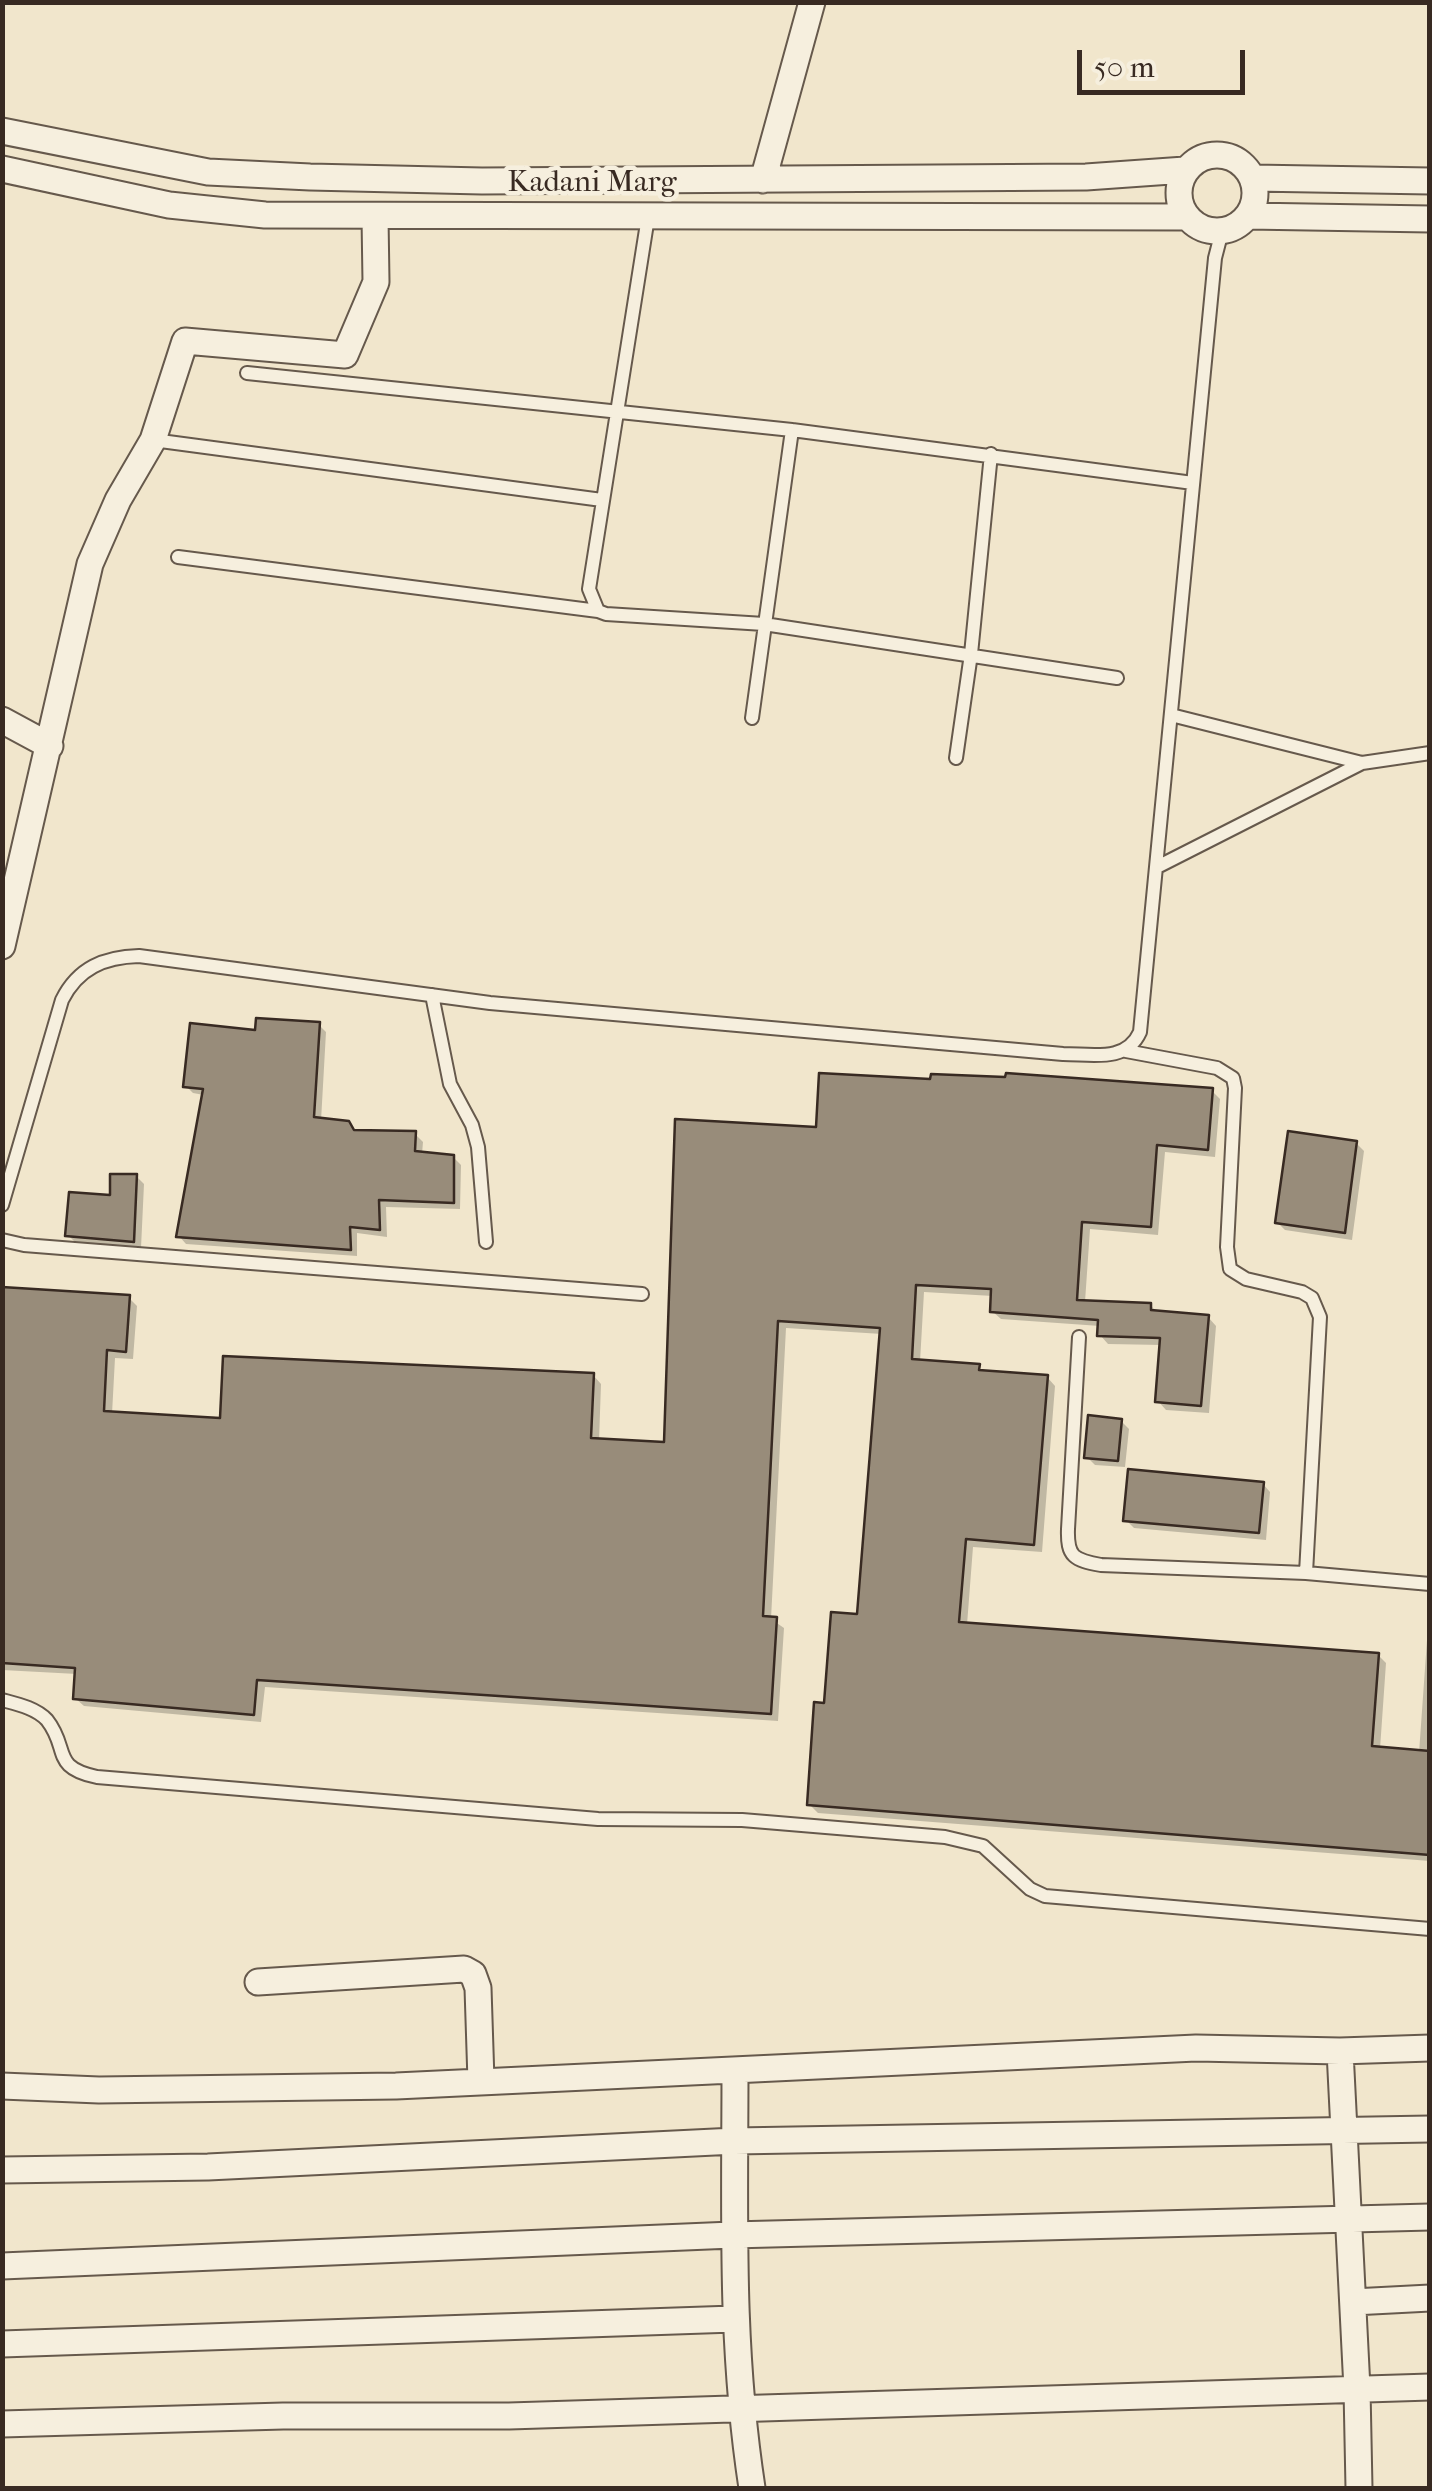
<!DOCTYPE html>
<style>
body{margin:0}
#map{position:relative;width:1432px;height:2491px;overflow:hidden;background:#f1e6cc;font-family:"IM FELL French Canon",serif}
canvas{display:block}
.frame{position:absolute;inset:0;border:5px solid #382a22;pointer-events:none}
.scale{position:absolute;left:1077px;top:50px;width:168px;height:45px;box-sizing:border-box;border:5px solid #382a22;border-top:0;padding-left:12px;font-size:30px;line-height:35px;white-space:nowrap;color:#382a22;-webkit-text-stroke:8px #f6efde;paint-order:stroke}
</style>
<div id="map">
<canvas width="1432" height="2491"></canvas>
<div class="frame"></div>
<div class="scale">50 m</div>
</div>
<script>
const ctx = document.querySelector('canvas').getContext('2d');
ctx.lineJoin = 'round';
function fill(path, color) { ctx.fillStyle = color; ctx.fill(path, 'evenodd'); }
function strokePath(path, color, width, dash) { ctx.strokeStyle = color; ctx.lineWidth = width; ctx.lineCap = dash ? 'butt' : 'round'; ctx.setLineDash(dash || []); ctx.stroke(path); }
function label(font, color, halo, rows, align = 'center') {
  ctx.font = font + ' "IM FELL French Canon",serif'; ctx.lineWidth = 9; ctx.setLineDash([]); ctx.textBaseline = 'middle'; ctx.strokeStyle = halo; ctx.fillStyle = color; for (const [text, x, y, turn = 0] of rows) {
    ctx.save(); ctx.translate(x, y); ctx.rotate((+turn || 0) * Math.PI / 180); ctx.textAlign = isNaN(turn) ? turn : align; if (halo) ctx.strokeText(text, 0, 0); ctx.fillText(text, 0, 0); ctx.restore();
  }
}
fill(new Path2D(`
 M319 1025 326 1032 321 1121 348 1124 357 1132 415 1134 423 1142 422 1154 453 1157 461 1165 460 1209 386 1207 387 1237 357 1233V1256L186 1244 179 1236 204 1095 193 1093 186 1086 257 1033Z
 M1212 1091 1220 1099 1215 1157 1165 1152 1158 1235 1090 1229 1085 1302 1150 1305 1158 1313 1208 1317 1216 1326 1209 1413 1166 1410 1158 1401 1162 1345 1108 1344 1100 1335V1326L1001 1319 992 1311 993 1296 924 1292 920 1362 978 1367 984 1372 1047 1377 1055 1386 1042 1552 973 1547 967 1625 1378 1655 1386 1663 1380 1749 1419 1753 1427 1640H1430V1861L818 1813 809 1804 827 1705 859 1617 882 1334 786 1328 771 1619 784 1628 778 1721 265 1687 261 1722 84 1706 75 1698 77 1674 2 1670V1289L129 1298 137 1306 133 1359 115 1358 112 1414 222 1420 593 1375 601 1384 599 1441 667 1445 818 1130Z
 M1356 1143 1364 1151 1352 1240 1285 1230 1278 1223Z
 M136 1176 144 1184 141 1248 75 1242 68 1235Z
 M1121 1421 1129 1429 1125 1467 1095 1465 1087 1457Z
 M1263 1484 1270 1492 1266 1540 1134 1528 1126 1520Z`), '#0003');
const building = new Path2D(`
 M256 1018 320 1022 314 1117 349 1121 354 1130 416 1131 415 1151 454 1155V1203L379 1200 380 1230 350 1227 351 1250 176 1237 203 1089 183 1087 190 1023 255 1030Z
 M819 1073 930 1079 931 1074 1005 1077 1006 1073 1213 1088 1208 1150 1157 1145 1151 1227 1082 1222 1077 1300 1151 1303V1310L1209 1315 1201 1406 1155 1402 1160 1338 1097 1336 1098 1320 990 1312 991 1289 916 1285 912 1359 980 1364 979 1370 1048 1375 1034 1545 966 1539 959 1622 1379 1653 1372 1746 1430 1751V1855L807 1805 814 1702 824 1703 831 1612 857 1614 880 1328 778 1321 763 1616 777 1617 771 1714 257 1680 254 1715 73 1699 75 1668 2 1663V1287L130 1295 126 1352 107 1350 104 1411 220 1418 223 1356 594 1373 591 1438 664 1442 675 1119 816 1127Z
 M1288 1131 1357 1141 1345 1233 1275 1223Z
 M110 1174H137L134 1242 65 1236 69 1192 110 1195Z
 M1088 1415 1122 1419 1118 1461 1084 1458Z
 M1128 1469 1264 1482 1259 1533 1123 1521Z`);
fill(building, '#988c7a');
strokePath(building, '#382a22', 2.5);
const service = new Path2D(`
 M648 217 589 589 598 611 606 614 764 624 1117 678
 M247 373 792 430 1193 483
 M153 440 602 500
 M178 557 598 611
 M1171 715 1362 763
 M752 718 792 430
 M956 758 971 654 991 454
 M1159 866 1362 763 1430 753
 M432 995 450 1084 472 1125 478 1147 486 1242
 M1126 1051 1217 1068 1233 1078 1235 1088 1227 1247 1230 1269 1246 1279 1302 1292 1312 1298 1320 1317 1306 1573
 M2 1205 62 1000C78 968 104 957 139 956L490 1003 1063 1054C1092 1054 1126 1063 1140 1032L1215 258 1222 231
 M2 1240 24 1245 642 1294
 M1079 1337 1068 1529C1067 1557 1074 1560 1101 1565L1306 1573 1430 1584
 M2 1700C17 1704 36 1708 47 1720 70 1749 50 1767 97 1777L598 1819 742 1820 945 1837 983 1846 1030 1889 1045 1896 1430 1929`);
const minor = new Path2D(`
 M2 131 208 172 310 177 482 181 1086 177 1185 170
 M1179 193a38 38 0 1 1 76 0a38 38 0 1 1-76 0Z
 M2 169 169 205 265 215 1187 217
 M1253 178 1430 181
 M763 180 812 2
 M1248 216 1430 219
 M2 720 50 746
 M2 946 90 564 118 500 153 440 185 341 345 355 376 282 375 217
 M258 1982 464 1969 473 1974 478 1988 481 2081
 M1340 2051 1357 2389 1359 2488
 M735 2070C735 2215 730 2344 752 2488
 M2 2086 99 2090 396 2086 1196 2048 1340 2051 1430 2048
 M2 2170 208 2167 735 2141 1430 2129
 M2 2266 732 2235 1430 2217
 M1353 2302 1430 2298
 M2 2344 734 2319
 M2 2424 283 2416H509L1430 2387`);
strokePath(service, '#66594c', 16);
strokePath(minor, '#66594c', 29);
strokePath(service, '#f6efde', 12);
strokePath(minor, '#f6efde', 25);
label('30px', '#382a22', '#f6efde', [
 ["Kadani Marg",592,184]
]);
</script>
